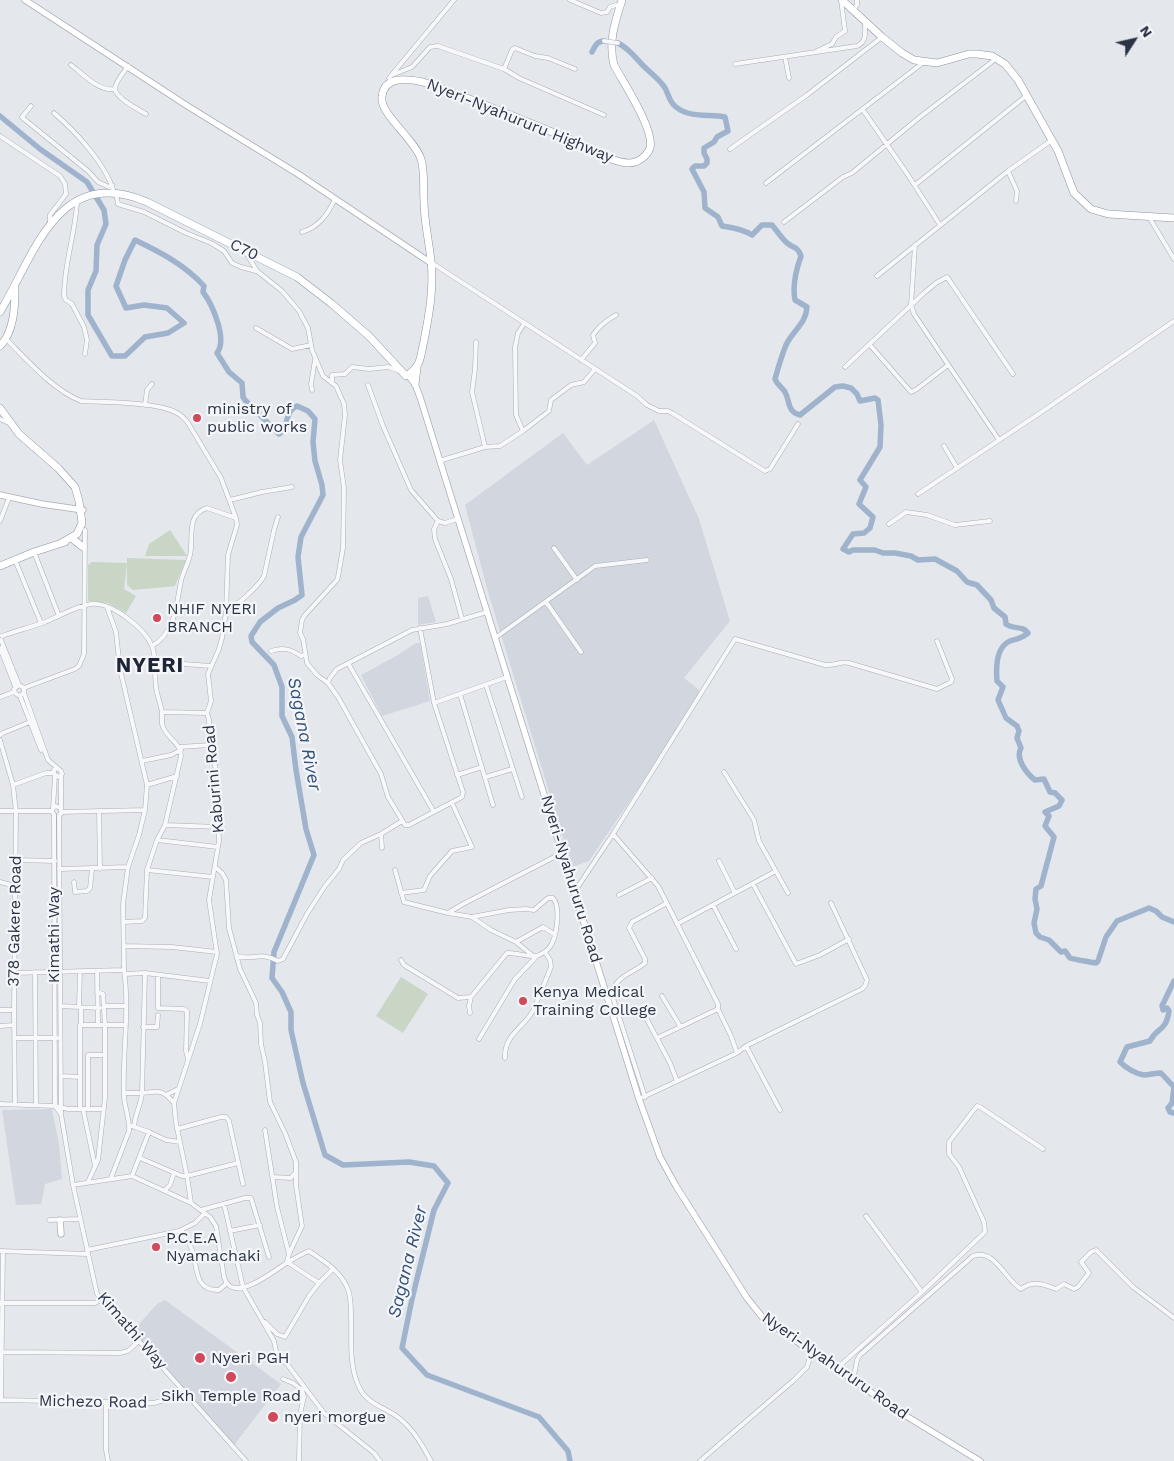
<!DOCTYPE html>
<style>
body{margin:0}
#map{position:relative;width:1174px;height:1461px;overflow:hidden;background:#e4e7ec;font-family:"Work Sans",sans-serif}
canvas{display:block}
.north{position:absolute;left:1109px;top:15px;width:50px;height:50px;-webkit-text-stroke:4px #f4f6f9;paint-order:stroke;rotate:55deg;font-size:14px;font-weight:700;line-height:20px;text-align:center;color:#2b3445}
.north::after{content:'';display:block;margin:auto;width:18px;height:22px;background:#2b3445;clip-path:polygon(50% 0,100% 100%,50% 72%,0 100%)}
</style>
<div id="map">
<canvas width="1174" height="1461"></canvas>
<div class="north">N</div>
</div>
<script>
const ctx = document.querySelector('canvas').getContext('2d');
ctx.lineJoin = 'round';
function fill(path, color) { ctx.fillStyle = color; ctx.fill(path, 'evenodd'); }
function strokePath(path, color, width, dash) { ctx.strokeStyle = color; ctx.lineWidth = width; ctx.lineCap = dash ? 'butt' : 'round'; ctx.setLineDash(dash || []); ctx.stroke(path); }
function label(font, color, halo, rows, align = 'center') {
  ctx.font = font + ' "Work Sans",sans-serif'; ctx.lineWidth = 4.5; ctx.setLineDash([]); ctx.textBaseline = 'middle'; ctx.strokeStyle = halo; ctx.fillStyle = color; for (const [text, x, y, turn = 0] of rows) {
    ctx.save(); ctx.translate(x, y); ctx.rotate((+turn || 0) * Math.PI / 180); ctx.textAlign = isNaN(turn) ? turn : align; if (halo) ctx.strokeText(text, 0, 0); ctx.fillText(text, 0, 0); ctx.restore();
  }
}
fill(new Path2D(`
 M654 420 699 519 730 621 684 678 698 689 702 695 589 861 572 867 488 592 465 505 563 433 587 465Z
 M428 596 436 622 418 625V598Z
 M416 643H420L430 701 382 716 361 675 398 655Z
 M52 1109 59 1144 62 1179 45 1184 41 1204 16 1205 2 1110Z
 M165 1300 281 1384 234 1445 132 1332 157 1304Z`), '#d2d6de');
fill(new Path2D(`
 M170 530 187 556H145L149 544Z
 M127 558 186 560 175 586 133 590 127 585V564L124 589 136 596 126 613 108 603 88 601V565L92 562 127 563Z
 M401 977 428 994 403 1033 376 1016Z`), '#c9d6c5');
strokePath(new Path2D(`
 M618 43C633 51 637 61 649 71 655 77 660 80 665 88 669 95 669 102 676 107 689 118 709 114 725 117L728 131 717 137 714 142 704 148V153L707 159V163L704 166H695L692 169 704 192 705 208 718 217 722 226C733 228 743 229 752 235L762 225H772C777 231 781 237 786 242 793 249 797 245 801 256 796 270 792 285 795 300L807 307C806 324 793 330 786 345 782 355 778 368 775 379 777 385 782 387 785 392 790 401 787 412 800 415L835 387 843 386 851 388 857 394 860 401 875 398 878 400 881 425 880 447 860 480 866 487 859 504 873 517 870 528 864 533 853 534 843 549 849 552 853 550H875L883 553H895L911 556 918 560 935 559 957 571 967 582 977 585 991 600 994 608 1005 617 1006 624C1013 630 1023 625 1028 633 1023 638 1017 639 1010 641 996 647 996 669 997 681L1003 687 998 700 1006 718 1017 726 1019 731 1017 738 1021 748C1015 758 1026 773 1035 780L1044 779 1050 792 1055 793 1062 800 1059 806 1045 812 1049 816 1045 826 1054 837 1041 886 1036 889 1035 899 1037 909 1034 923 1036 933 1040 937 1049 940 1061 952 1065 951C1067 953 1068 956 1070 958 1071 959 1092 962 1096 963L1098 961 1106 937 1117 921 1149 908 1156 911 1162 917 1174 922
 M592 52C595 46 597 41 604 41
 M0 116 40 149 87 182 104 210 106 224 97 245 96 271 88 290V315L112 356H125L145 337 168 333 184 323 167 308 144 305 126 308 116 286 125 260 135 240C160 252 185 265 204 286L203 292C212 304 228 339 217 353L229 372 242 383 243 397 245 400 279 434C290 428 283 412 297 406L308 411 315 419 313 442 315 461 322 485 323 495 301 537 298 557 302 595 295 600 278 608 260 622 251 636 252 642 274 665 282 687V716L292 737 296 770 306 829 314 855 274 952 272 978 282 992 291 1012V1030L303 1083 325 1155 343 1165 409 1162 434 1166 448 1183 434 1210 412 1299 402 1348 427 1375 539 1417 568 1451 570 1461
 M1174 981 1162 1006 1163 1010 1167 1008 1169 1011C1166 1032 1157 1027 1150 1041L1127 1047 1120 1062C1126 1068 1136 1074 1144 1075 1149 1075 1155 1073 1161 1073L1174 1087 1172 1103 1168 1108 1170 1112 1174 1113`), '#9fb4cc', 5.5);
const street = new Path2D(`
 M570 0 601 13 607 12 610 7 616 5 620 7
 M853 10 857 5V0
 M817 51 832 44 836 37 845 31 841 0
 M785 57 789 78
 M735 64 857 46C867 42 865 32 865 22
 M71 65C83 74 99 92 115 89
 M128 66C124 72 116 81 115 88 114 97 139 110 146 114
 M504 69 512 50 515 48 535 56 548 58 575 69
 M392 75 412 67 430 47 438 46 504 69 519 78 604 115
 M389 78 454 0
 M31 106 22 117 24 119 88 171 98 182 109 187 112 185
 M863 110 908 175 940 225
 M54 113C75 131 107 165 114 193
 M0 136 60 176 65 184 66 194 50 215V224
 M730 149 807 95 882 37
 M1008 171 1017 191 1016 201
 M766 183 924 62
 M915 185 1026 96
 M116 193 118 204 144 212 186 233 211 243 224 251 232 263 241 267 256 271
 M77 203C75 235 64 264 64 296L66 300 72 304 84 327 87 340 85 354
 M1149 217 1174 259
 M784 222 843 177 852 173 920 117 997 58
 M302 232C319 227 328 214 335 199
 M915 245 911 305 914 314 999 440
 M246 253 257 271 282 291 299 311 308 328 312 350 320 369 323 376 336 386 344 404 345 415 340 460 344 488 343 548 338 577 337 580 305 615 302 620 300 633 303 639 307 663 317 675 328 683
 M432 263 591 366 637 396 647 405 659 411H668L672 413 765 471 770 469 798 424
 M877 276 1008 171 1052 140
 M256 328 292 349 311 345
 M6 339C27 360 53 390 81 401 104 402 159 402 177 413 181 415 185 419 188 423L221 478 236 518 237 525 228 555 226 612 222 638 219 649 208 674 211 701 207 713 209 720 210 745 216 770 219 841 209 900 217 954 200 1024 174 1103 176 1123 187 1176 191 1203
 M476 342 475 369 472 392 485 447
 M870 345 911 392 917 389 948 365
 M581 360 595 343 593 335C599 326 607 320 616 315
 M845 367 924 293 936 283 947 277 1013 374
 M332 383V375L345 374 352 367 369 369 388 367 400 371
 M368 385 383 426 411 490 438 521 445 523 457 519
 M312 390 311 384 315 360
 M145 405 147 390 152 384
 M0 419 9 423
 M523 431 549 411 551 400 571 385 584 382 595 369
 M944 446 957 468
 M439 461 485 447 500 446 523 431 516 415 515 347 518 333 524 324
 M918 494 1043 411 1174 321
 M230 500 262 492 292 487
 M0 521 9 498
 M438 521 434 529 435 539 451 579 462 619
 M889 524 906 512 927 515 955 525 990 521
 M554 548 577 580
 M34 552 59 616
 M15 560 41 623
 M546 602 581 652
 M226 612C237 605 258 587 264 576L274 530 278 517
 M487 612 447 624 412 630 337 669 330 678 328 683 338 697 381 774 388 797 405 825H409L462 797 463 792 434 703 507 677
 M420 628 434 703
 M2 636C16 631 31 627 45 622 60 616 76 606 91 604 111 602 145 628 152 646 157 660 154 673 156 687 157 696 161 704 162 713 162 717 162 721 162 724 165 738 181 742 181 756L165 825 157 840 147 870 145 918 142 921 124 922
 M495 638 595 566 647 560
 M1 640 19 685 24 688V693L19 696 15 693 14 689 19 685
 M152 646C176 632 176 605 181 581 183 572 188 564 190 555 194 539 185 515 207 508L236 518
 M0 648 15 686
 M271 651C283 647 291 649 301 656L304 655
 M156 662 211 666
 M348 663 434 812
 M486 685 522 797
 M24 688 75 669 79 666 84 654 85 530
 M24 693 48 760 61 771 62 774 59 777 54 774V770L57 768
 M460 694 493 805
 M20 696 41 750
 M0 697 14 692
 M162 712 207 713
 M0 735 3 733 30 722
 M0 740 13 785 16 812 14 1012 15 1104
 M180 747 210 745
 M142 761 171 755 181 750
 M724 772 754 820 759 841 788 893
 M457 775 482 767
 M486 777 512 769
 M13 785 46 773H53
 M147 785 177 776
 M53 808 55 776
 M0 811H52
 M99 811 100 869
 M61 812 145 810
 M54 814 55 1106 61 1114
 M61 814V776
 M54 815 52 812 53 808 56 806 60 808
 M59 815 61 1114 73 1185 97 1294 246 1461
 M165 825 218 827
 M381 834 382 848
 M613 834 658 886 718 1004V1009
 M157 840 218 847
 M16 860 55 861
 M719 861 735 893
 M215 867 222 873 226 880 229 928 240 969 256 1003 257 1015 260 1023 261 1044 265 1062 270 1102 285 1133 296 1162V1185L302 1226 289 1254
 M59 869 128 867
 M147 870 213 877
 M395 870 404 902 448 913 472 917 509 910 526 909 534 910 548 898H553C561 907 557 939 549 948 547 951 543 953 539 955 529 959 518 952 507 953L471 997 469 1006 470 1013
 M0 882 15 886
 M74 882 75 892 87 891 90 888 92 869
 M753 884 796 964 820 955 849 939
 M575 891 613 834 735 639 825 665C834 666 841 661 849 663L937 689 951 682 952 679 937 641
 M401 893 424 890 430 876 452 851 472 847 452 803
 M619 895 652 878
 M713 905 736 949
 M448 913 463 904 562 853
 M472 917 491 930 516 942 532 955
 M677 924 776 871
 M516 942 543 927 554 934
 M124 946 172 947 217 952
 M237 956C252 961 260 951 278 961L283 959 307 914 325 886 339 869 343 860 361 843 381 834 402 821
 M401 960 404 965 458 998 471 997
 M97 971 98 1024
 M35 972 36 1105
 M14 973 124 970 123 904 128 867 139 835 145 810 147 785 120 669 116 632 107 607
 M125 974 145 973 210 981
 M158 975V1008L184 1009 187 1011 186 1051 188 1059
 M662 996 680 1026
 M60 1006 100 1008
 M79 1006 80 972
 M105 1006H125
 M81 1008V1024
 M0 1010H11
 M642 1010 670 1063 677 1081
 M0 1026 14 1025
 M143 1027H157L158 1015
 M15 1038H57
 M657 1038 718 1009 731 1036 737 1053
 M479 1039 515 979 537 956
 M746 1046 780 1110
 M505 1058C504 1035 523 1028 533 1011L551 967 550 960 545 952
 M61 1076 80 1077
 M124 1093H142L145 973
 M166 1095 178 1089
 M645 1097 613 998C611 977 632 974 645 963V959L629 928 632 922 667 903
 M639 1099 737 1053 746 1046 862 989 865 986 867 980 831 903
 M0 1104 55 1106 68 1109H104
 M80 1109V1025H105L103 994 97 992
 M83 1109 95 1166
 M88 1109V1055H105
 M132 1126 149 1132 132 1176
 M134 1127C135 1114 141 1105 142 1093 160 1091 162 1089 174 1103
 M177 1129 221 1117H226L229 1121 243 1184
 M265 1130 277 1207 289 1254 287 1262 319 1283
 M149 1132 166 1140 180 1142
 M140 1158 182 1176H187L238 1163
 M273 1177 291 1178 295 1173
 M111 1178 129 1131C130 1120 125 1109 124 1097 122 1055 130 1012 124 970
 M88 1182 98 1160 105 1098V1025H126
 M73 1185 132 1176 191 1203 210 1217 216 1226 224 1277C232 1306 275 1270 288 1262 295 1258 302 1254 309 1251 324 1261 340 1271 347 1287 351 1295 351 1305 351 1314 352 1339 348 1366 360 1389 368 1404 386 1408 399 1418 414 1430 422 1445 431 1461
 M165 1190 170 1185 174 1173
 M224 1204 243 1287 274 1341 277 1356 287 1364 324 1413 374 1453 380 1461
 M201 1210 245 1198H251L269 1257
 M49 1220 80 1219
 M179 1231C184 1236 190 1243 192 1250 198 1268 194 1291 219 1290L227 1283
 M230 1231 260 1225
 M87 1250 179 1231 195 1223 205 1213
 M0 1251 87 1254
 M922 1292 985 1232 984 1222 959 1167 949 1154V1142L973 1111 977 1106 980 1107 1043 1149
 M0 1303H95L101 1300
 M265 1322 277 1334 285 1337 309 1296 319 1283 333 1269
 M0 1352 120 1353 128 1351 139 1341
 M836 1369 922 1292 866 1216
 M283 1379 293 1383 302 1390 304 1397 300 1414 299 1461
 M853 1381 857 1360 860 1355 973 1256C995 1248 1005 1280 1021 1289 1032 1280 1043 1284 1056 1289L1064 1284 1074 1289 1078 1287 1089 1273 1081 1262 1091 1252 1096 1250 1133 1287 1174 1318
 M0 1400 154 1403 161 1401 181 1388
 M1 1400 3 1251
 M106 1403V1450L108 1461
 M700 1461 794 1380 807 1367 812 1351`);
const secondary = new Path2D(`
 M25 0 189 107 298 174 431 263
 M408 375 415 384 420 397 639 1099 660 1157 676 1186 747 1298 763 1318 898 1411 980 1461
 M0 495 42 504 83 510
 M60 1220 61 1234`);
const highway = new Path2D(`
 M842 0 882 37 902 53 914 60 937 63 969 54H977L992 56 1005 64 1018 80 1058 151 1074 193 1091 209 1108 214 1174 218
 M0 312C35 254 58 164 147 202L297 277 332 304 370 337
 M368 335 406 376C422 366 420 357 424 341 429 315 434 288 431 261 429 241 424 221 424 201 423 187 425 173 421 159 414 138 379 114 382 96 385 75 408 79 423 82 472 99 521 119 569 139 585 146 612 163 629 163 638 163 647 156 650 148 655 130 623 82 614 65 608 42 615 22 622 0
 M0 346C14 332 15 307 15 288
 M415 384 417 368
 M0 408 19 434 58 468 75 487 79 501 82 523 77 534 61 543
 M74 540 83 547
 M0 566 34 552 65 542`);
strokePath(street, '#a9aeb7', 5);
strokePath(secondary, '#a9aeb7', 7);
strokePath(highway, '#8b94a3', 8);
strokePath(street, '#f7f8fa', 4);
strokePath(secondary, '#fff', 5.5);
strokePath(highway, '#fff', 7);
const streetBridge = new Path2D(`
 M604 41 618 43`);
strokePath(streetBridge, '#a9aeb7', 5, []);
strokePath(streetBridge, '#f7f8fa', 4);
for (const [x, y, r, color] of [
 [197,418,5,"#d1495b"],
 [157,618,5,"#d1495b"],
 [523,1001,5,"#d1495b"],
 [156,1247,5,"#d1495b"],
 [200,1358,6,"#d1495b"],
 [231,1377,6,"#d1495b"],
 [273,1417,6,"#d1495b"]
]) { const dot = new Path2D(); dot.arc(x, y, r, 0, 2 * Math.PI); ctx.fillStyle = color; ctx.fill(dot); strokePath(dot, '#f4f6f9', 2); }
label('16px', '#2b3445', '#f4f6f9', [
 ["Nyeri-Nyahururu Highway",520,121,22],
 ["C70",244,250,26],
 ["Kaburini Road",214,779,-95],
 ["Nyeri-Nyahururu Road",571,879,73],
 ["378 Gakere Road",15,921,-89],
 ["Kimathi Way",54,935,-90],
 ["Kimathi Way",132,1331,49],
 ["Nyeri-Nyahururu Road",835,1366,35],
 ["Michezo Road",93,1402,1]
]);
label('16px', '#2b3445', '#f4f6f9', [
 ["ministry of",207,409],
 ["public works",207,427],
 ["NHIF NYERI",167,609],
 ["BRANCH",167,627],
 ["Kenya Medical",533,992],
 ["Training College",533,1010],
 ["P.C.E.A",166,1238],
 ["Nyamachaki",166,1256],
 ["Nyeri PGH",211,1358],
 ["Sikh Temple Road",231,1396,"center"],
 ["nyeri morgue",284,1417]
], 'left');
label('italic 18px', '#34527a', '#f4f6f9', [
 ["Sagana River",304,734,79],
 ["Sagana River",408,1262,-76]
]);
ctx.letterSpacing = '1px';
label('bold 21px', '#1d2536', '#f4f6f9', [
 ["NYERI",150,666]
]);
ctx.letterSpacing = '0px';
</script>
